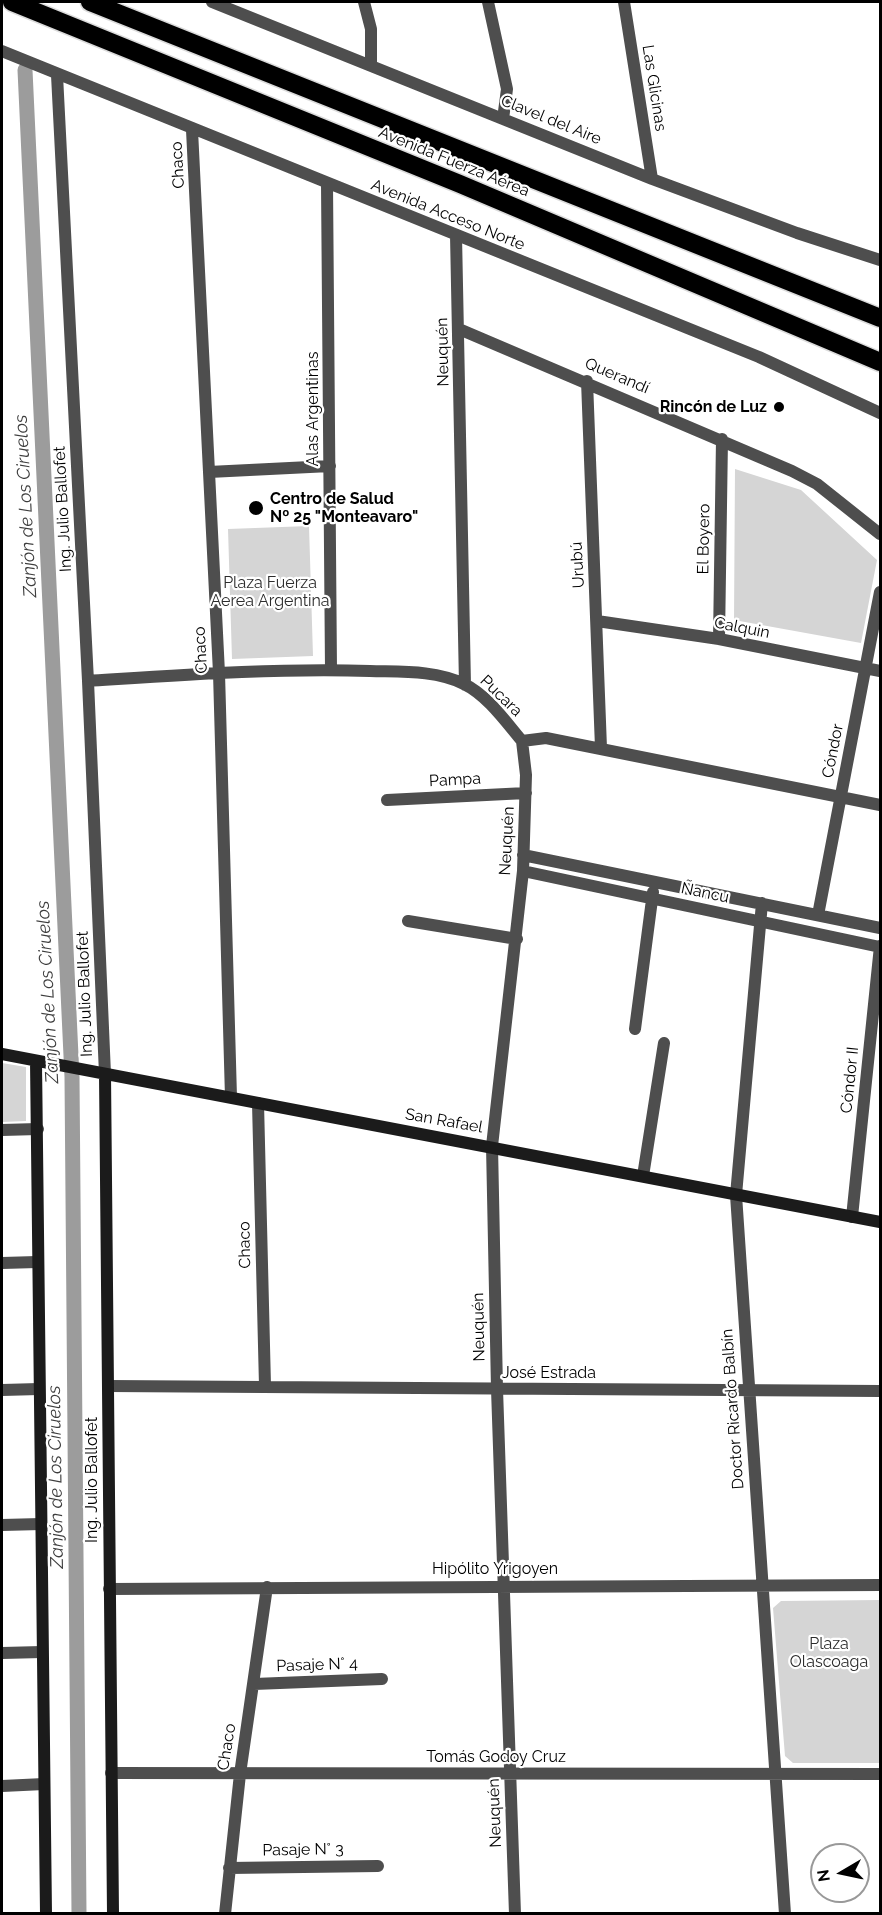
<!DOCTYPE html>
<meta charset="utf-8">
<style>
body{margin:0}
#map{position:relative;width:882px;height:1915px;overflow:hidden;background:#fff;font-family:Raleway,sans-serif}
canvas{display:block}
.frame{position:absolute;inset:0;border:3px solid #000;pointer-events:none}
.north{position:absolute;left:810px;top:1843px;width:60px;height:60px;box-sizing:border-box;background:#fff;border:2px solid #999;border-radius:50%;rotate:261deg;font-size:16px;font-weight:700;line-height:24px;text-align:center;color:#000}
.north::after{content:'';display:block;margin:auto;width:21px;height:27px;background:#000;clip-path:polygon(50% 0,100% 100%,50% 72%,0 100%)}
</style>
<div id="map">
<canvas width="882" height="1915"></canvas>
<div class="frame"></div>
<div class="north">N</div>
</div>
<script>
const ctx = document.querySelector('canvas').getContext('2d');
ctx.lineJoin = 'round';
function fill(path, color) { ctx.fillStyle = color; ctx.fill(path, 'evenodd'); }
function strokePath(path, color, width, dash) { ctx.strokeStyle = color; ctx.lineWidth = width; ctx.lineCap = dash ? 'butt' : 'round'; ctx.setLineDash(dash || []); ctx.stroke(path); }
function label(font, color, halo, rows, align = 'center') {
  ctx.font = font + ' Raleway,sans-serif'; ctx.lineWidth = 4.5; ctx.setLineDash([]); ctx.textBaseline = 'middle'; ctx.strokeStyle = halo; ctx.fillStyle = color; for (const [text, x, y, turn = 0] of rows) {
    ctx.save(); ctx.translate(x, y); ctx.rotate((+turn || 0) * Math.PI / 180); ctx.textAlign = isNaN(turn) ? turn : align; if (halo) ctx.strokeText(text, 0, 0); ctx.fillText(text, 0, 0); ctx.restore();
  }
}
fill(new Path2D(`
 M735 469 801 490 877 560 861 643 734 620Z
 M309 526 313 656 232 659 228 529Z
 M2 1063 26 1067V1121L2 1122Z
 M880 1600V1763H793L785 1756 773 1608 781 1601Z`), '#d5d5d5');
strokePath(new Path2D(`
 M25 70 72 1077 79 1914`), '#9c9c9c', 15);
const highway = new Path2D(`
 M12 2 460 184 880 362
 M90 2 880 318`);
strokePath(highway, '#dbdbdb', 21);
strokePath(new Path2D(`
 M212 2 652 179 797 233 880 260
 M364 2 371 29V65
 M488 2 507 89 503 119
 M624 2 652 179
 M2 51 759 357 880 413
 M57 75 88 681 105 1074
 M192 130 219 673 231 1097
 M327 184 331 670
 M456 235 465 685
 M459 329 792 471 817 484 880 534
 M587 381 601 748
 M209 472 330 466
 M597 621 719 639 880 671
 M719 639 722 439
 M88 681C182 675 276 668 370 671 401 672 435 670 464 684 487 695 506 722 522 741
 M522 741 546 738 880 805
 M387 800 526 793
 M523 855 880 928
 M523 871 880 947
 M762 903 736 1195 785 1914
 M818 915 880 592
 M408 921 517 939
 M635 1029 653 892
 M258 1103 265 1386
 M2 1130 38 1129
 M643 1176 664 1043
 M852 1217 880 946
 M2 1263 37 1262
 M108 1386 880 1391
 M2 1390 39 1389
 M2 1525 41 1524
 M109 1589 880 1585
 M2 1653 42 1652
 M254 1684 382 1679
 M111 1773 880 1774
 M2 1786 44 1784
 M229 1868 378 1866
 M225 1914 240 1774 267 1587
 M515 1914 497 1389 492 1146 523 871 526 775 522 741`), '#4e4e4e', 12);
strokePath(new Path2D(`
 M2 1054 880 1222
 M36 1061 46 1914
 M105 1074 113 1914`), '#1b1b1b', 12);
strokePath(highway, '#000', 18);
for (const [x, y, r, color] of [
 [779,407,6,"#000"],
 [256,508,8,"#000"]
]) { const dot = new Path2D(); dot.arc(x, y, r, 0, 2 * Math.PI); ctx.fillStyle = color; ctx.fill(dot); strokePath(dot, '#fff', 2); }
label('16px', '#000', '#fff', [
 ["Las Glicinas",654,88,81],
 ["Clavel del Aire",551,120,22],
 ["Avenida Fuerza Aérea",454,162,22],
 ["Chaco",178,165,-93],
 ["Avenida Acceso Norte",448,215,22],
 ["Neuquén",443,352,-91],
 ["Querandí",617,376,23],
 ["Alas Argentinas",313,409,-90],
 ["Ing. Julio Ballofet",63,509,-93],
 ["El Boyero",704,539,-89],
 ["Urubú",578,565,-93],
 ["Calquin",742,628,11],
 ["Chaco",201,650,-93],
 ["Pucara",501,696,44],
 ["Cóndor",833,751,-79],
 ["Pampa",455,780,-3],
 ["Neuquén",507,841,-87],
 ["Ñancu",705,893,12],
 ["Ing. Julio Ballofet",85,994,-92],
 ["Cóndor II",850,1080,-84],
 ["San Rafael",444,1121,10],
 ["Chaco",245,1245,-91],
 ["Neuquén",479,1327,-91],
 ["José Estrada",549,1373],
 ["Doctor Ricardo Balbín",733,1409,-94],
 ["Ing. Julio Ballofet",92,1480,-90],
 ["Hipólito Yrigoyen",495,1569],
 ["Pasaje N° 4",317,1665,-2],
 ["Chaco",227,1747,-81],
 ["Tomás Godoy Cruz",496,1757],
 ["Neuquén",495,1813,-92],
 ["Pasaje N° 3",303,1850,-1]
]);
label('bold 16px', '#000', '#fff', [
 ["Rincón de Luz",767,407],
 ["Centro de Salud",270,499,"left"],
 ["Nº 25 \"Monteavaro\"",270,517,"left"]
], 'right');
label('16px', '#2c2c2c', '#fff', [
 ["Plaza Fuerza",270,583],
 ["Aerea Argentina",270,601],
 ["Plaza",829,1644],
 ["Olascoaga",829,1662]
]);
label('italic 18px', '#3d3d3d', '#fff', [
 ["Zanjón de Los Ciruelos",26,506,-93],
 ["Zanjón de Los Ciruelos",48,992,-93],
 ["Zanjón de Los Ciruelos",56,1477,-91]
]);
</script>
